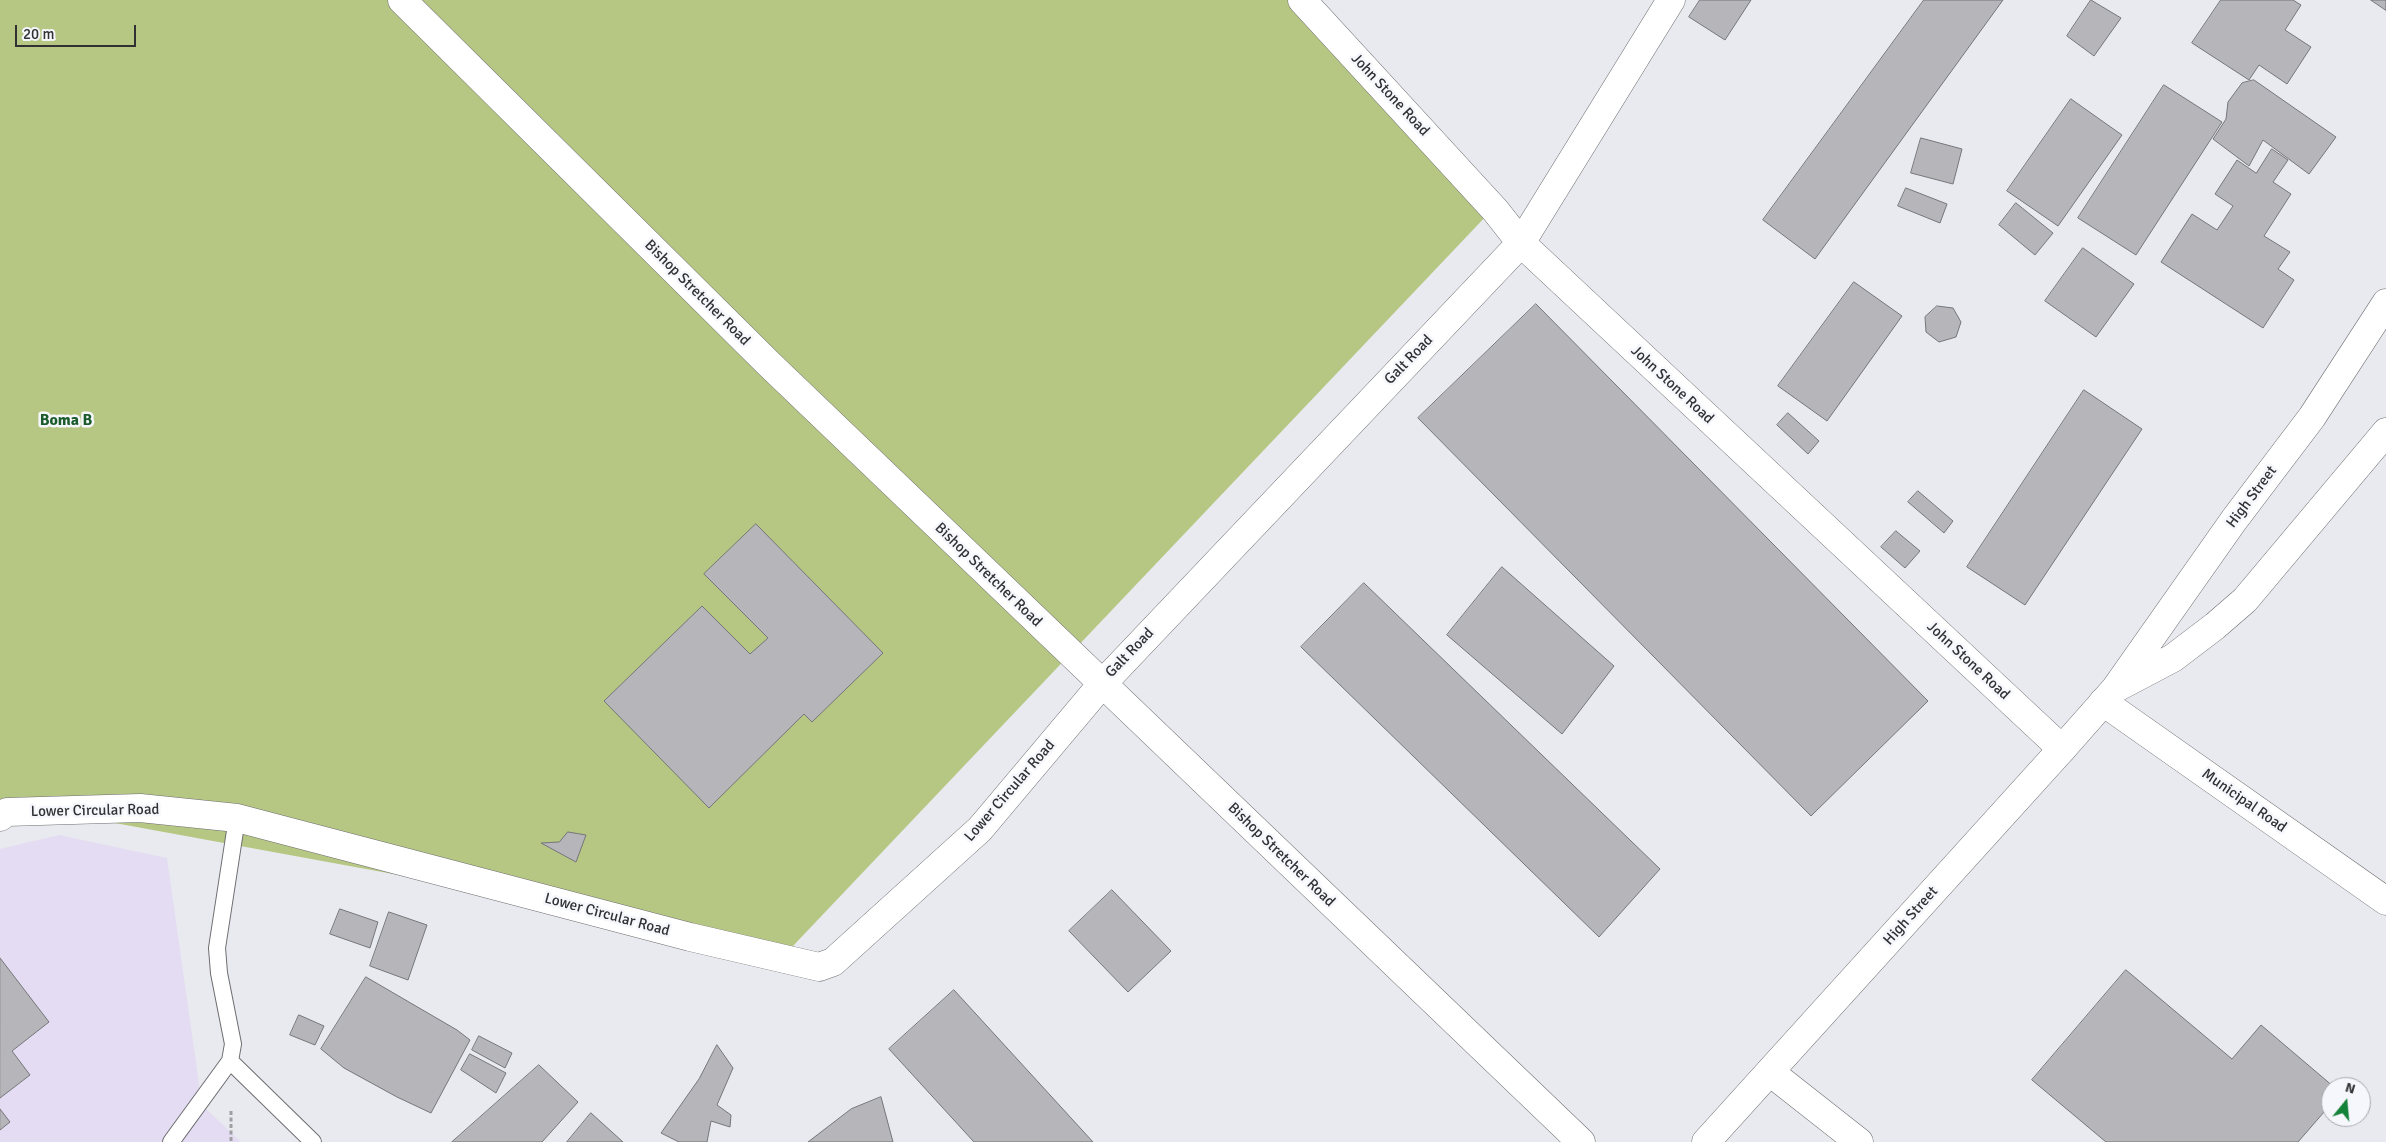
<!DOCTYPE html>
<style>
body{margin:0}
#map{position:relative;width:2386px;height:1142px;overflow:hidden;background:#e9eaef;font-family:Signika,sans-serif}
canvas{display:block}
.north{position:absolute;left:2321px;top:1077px;width:50px;height:50px;box-sizing:border-box;background:#f6f7fc;border:1px solid #a7a8ac;border-radius:50%;rotate:17deg;font-size:14px;font-weight:700;line-height:20px;text-align:center;color:#313133}
.north::after{content:'';display:block;margin:auto;width:18px;height:22px;background:#158239;clip-path:polygon(50% 0,100% 100%,50% 72%,0 100%)}
.scale{position:absolute;left:15px;top:25px;width:121px;height:22px;box-sizing:border-box;border:2px solid #313133;border-top:0;padding-left:6px;font-size:15px;line-height:18px;white-space:nowrap;color:#313133;-webkit-text-stroke:4px #f6f7fc;paint-order:stroke}
</style>
<div id="map">
<canvas width="2386" height="1142"></canvas>
<div class="north">N</div>
<div class="scale">20 m</div>
</div>
<script>
const ctx = document.querySelector('canvas').getContext('2d');
ctx.lineJoin = 'round';
function fill(path, color) { ctx.fillStyle = color; ctx.fill(path, 'evenodd'); }
function strokePath(path, color, width, dash) { ctx.strokeStyle = color; ctx.lineWidth = width; ctx.lineCap = dash ? 'butt' : 'round'; ctx.setLineDash(dash || []); ctx.stroke(path); }
function label(font, color, halo, rows, align = 'center') {
  ctx.font = font + ' Signika,sans-serif'; ctx.lineWidth = 5; ctx.setLineDash([]); ctx.textBaseline = 'middle'; ctx.strokeStyle = halo; ctx.fillStyle = color; for (const [text, x, y, turn = 0] of rows) {
    ctx.save(); ctx.translate(x, y); ctx.rotate((+turn || 0) * Math.PI / 180); ctx.textAlign = isNaN(turn) ? turn : align; if (halo) ctx.strokeText(text, 0, 0); ctx.fillText(text, 0, 0); ctx.restore();
  }
}
fill(new Path2D(`
 M59 835 167 858 202 1105 241 1142H0V849Z`), '#e4dcf2');
fill(new Path2D(`
 M0 0H1294L1489 213 792 947 0 802Z`), '#b6c783');
const building = new Path2D(`
 M1700 0H1751L1725 40 1689 17Z
 M1924 0H2003L1815 259 1763 220Z
 M2091 0 2121 18 2094 56 2067 36Z
 M2221 0H2293L2301 5 2285 30 2311 47 2287 84 2259 65 2249 80 2192 43Z
 M2371 0H2386V10Z
 M2254 80 2336 137 2309 174 2263 140 2249 166 2213 139 2226 119 2228 102 2242 83Z
 M2164 85 2222 122 2136 255 2078 218Z
 M2071 99 2122 135 2058 226 2007 191Z
 M1921 138 1962 149 1953 184 1911 173Z
 M2272 149 2288 160 2273 182 2291 194 2264 236 2290 252 2278 269 2294 280 2263 328 2161 262 2192 214 2217 230 2233 206 2215 194 2237 160 2256 173Z
 M1906 188 1947 204 1940 223 1898 206Z
 M2016 203 2053 233 2035 255 1999 225Z
 M2083 248 2134 284 2096 337 2045 301Z
 M1854 282 1902 316 1827 421 1778 386Z
 M1536 304 1928 701 1811 816 1418 418Z
 M1937 306 1953 308 1961 322 1956 337 1939 342 1926 332 1925 317Z
 M2084 390 2142 429 2025 605 1967 567Z
 M1788 413 1819 441 1808 454 1777 425Z
 M1918 491 1953 521 1944 533 1908 502Z
 M756 524 883 653 812 722 804 714 709 808 604 701 702 606 750 654 768 638 704 574Z
 M1896 531 1920 551 1905 568 1881 547Z
 M1502 567 1614 666 1562 734 1447 635Z
 M1364 583 1660 869 1599 937 1301 647Z
 M568 832 586 835 576 862 541 843 559 842Z
 M1112 890 1171 951 1128 992 1069 931Z
 M340 909 378 922 370 948 330 934Z
 M389 912 427 925 408 980 370 966Z
 M0 958 49 1022 12 1051 30 1075 0 1098Z
 M2126 970 2232 1059 2261 1025 2334 1087H2331V1104L2298 1142H2106L2032 1080Z
 M366 977 457 1030 470 1040 431 1113 397 1097 344 1068 321 1049Z
 M954 990 1093 1142H974L889 1049Z
 M299 1015 324 1026 315 1045 290 1035Z
 M479 1036 512 1053 505 1068 472 1050Z
 M717 1045 733 1068 717 1105 731 1115 730 1127 711 1121 707 1142H679L661 1133 699 1079Z
 M470 1054 506 1073 496 1093 461 1070Z
 M539 1065 578 1102 542 1142H452Z
 M881 1097 893 1142H808L851 1109Z
 M0 1109 10 1122 0 1130Z
 M591 1113 623 1142H567Z`);
fill(building, '#b5b5ba');
strokePath(building, '#75767a', 1);
const service = new Path2D(`
 M230 1061 313 1142
 M171 1142 230 1061 233 1044 219 973 217 948 237 818`);
const minor = new Path2D(`
 M402 0 768 363 1581 1142
 M1302 0 1495 210 1521 243 2062 749
 M2103 702 2386 901
 M0 817 7 812 140 808 237 818 690 937 819 967 833 962 980 829 1102 684 1521 243 1671 0
 M1770 1072 1859 1142`);
const primary = new Path2D(`
 M2118 687 2173 658 2215 626 2245 600 2386 432
 M1706 1142 2062 749 2115 689 2234 520 2312 417 2386 303`);
strokePath(service, '#6d6d71', 18);
strokePath(minor, '#6d6d71', 29);
strokePath(primary, '#6d6d71', 29);
strokePath(new Path2D(`
 M231 1111V1142`), '#9e9fa3', 3, [4, 2.5]);
strokePath(service, '#fff', 16);
strokePath(minor, '#fff', 28);
strokePath(primary, '#fff', 28);
label('15px', '#313133', '#f6f7fc', [
 ["John Stone Road",1390,95,47],
 ["Bishop Stretcher Road",697,293,45],
 ["Galt Road",1409,360,-46],
 ["John Stone Road",1672,385,43],
 ["High Street",2252,497,-53],
 ["Bishop Stretcher Road",988,575,44],
 ["Galt Road",1130,653,-46],
 ["John Stone Road",1968,661,43],
 ["Lower Circular Road",1010,791,-49],
 ["Municipal Road",2244,801,35],
 ["Lower Circular Road",95,811,-1],
 ["Bishop Stretcher Road",1281,855,44],
 ["Lower Circular Road",607,915,15],
 ["High Street",1911,916,-48]
]);
label('bold 16px', '#1c5c2c', '#f6f7fc', [
 ["Boma B",66,421]
]);
</script>
